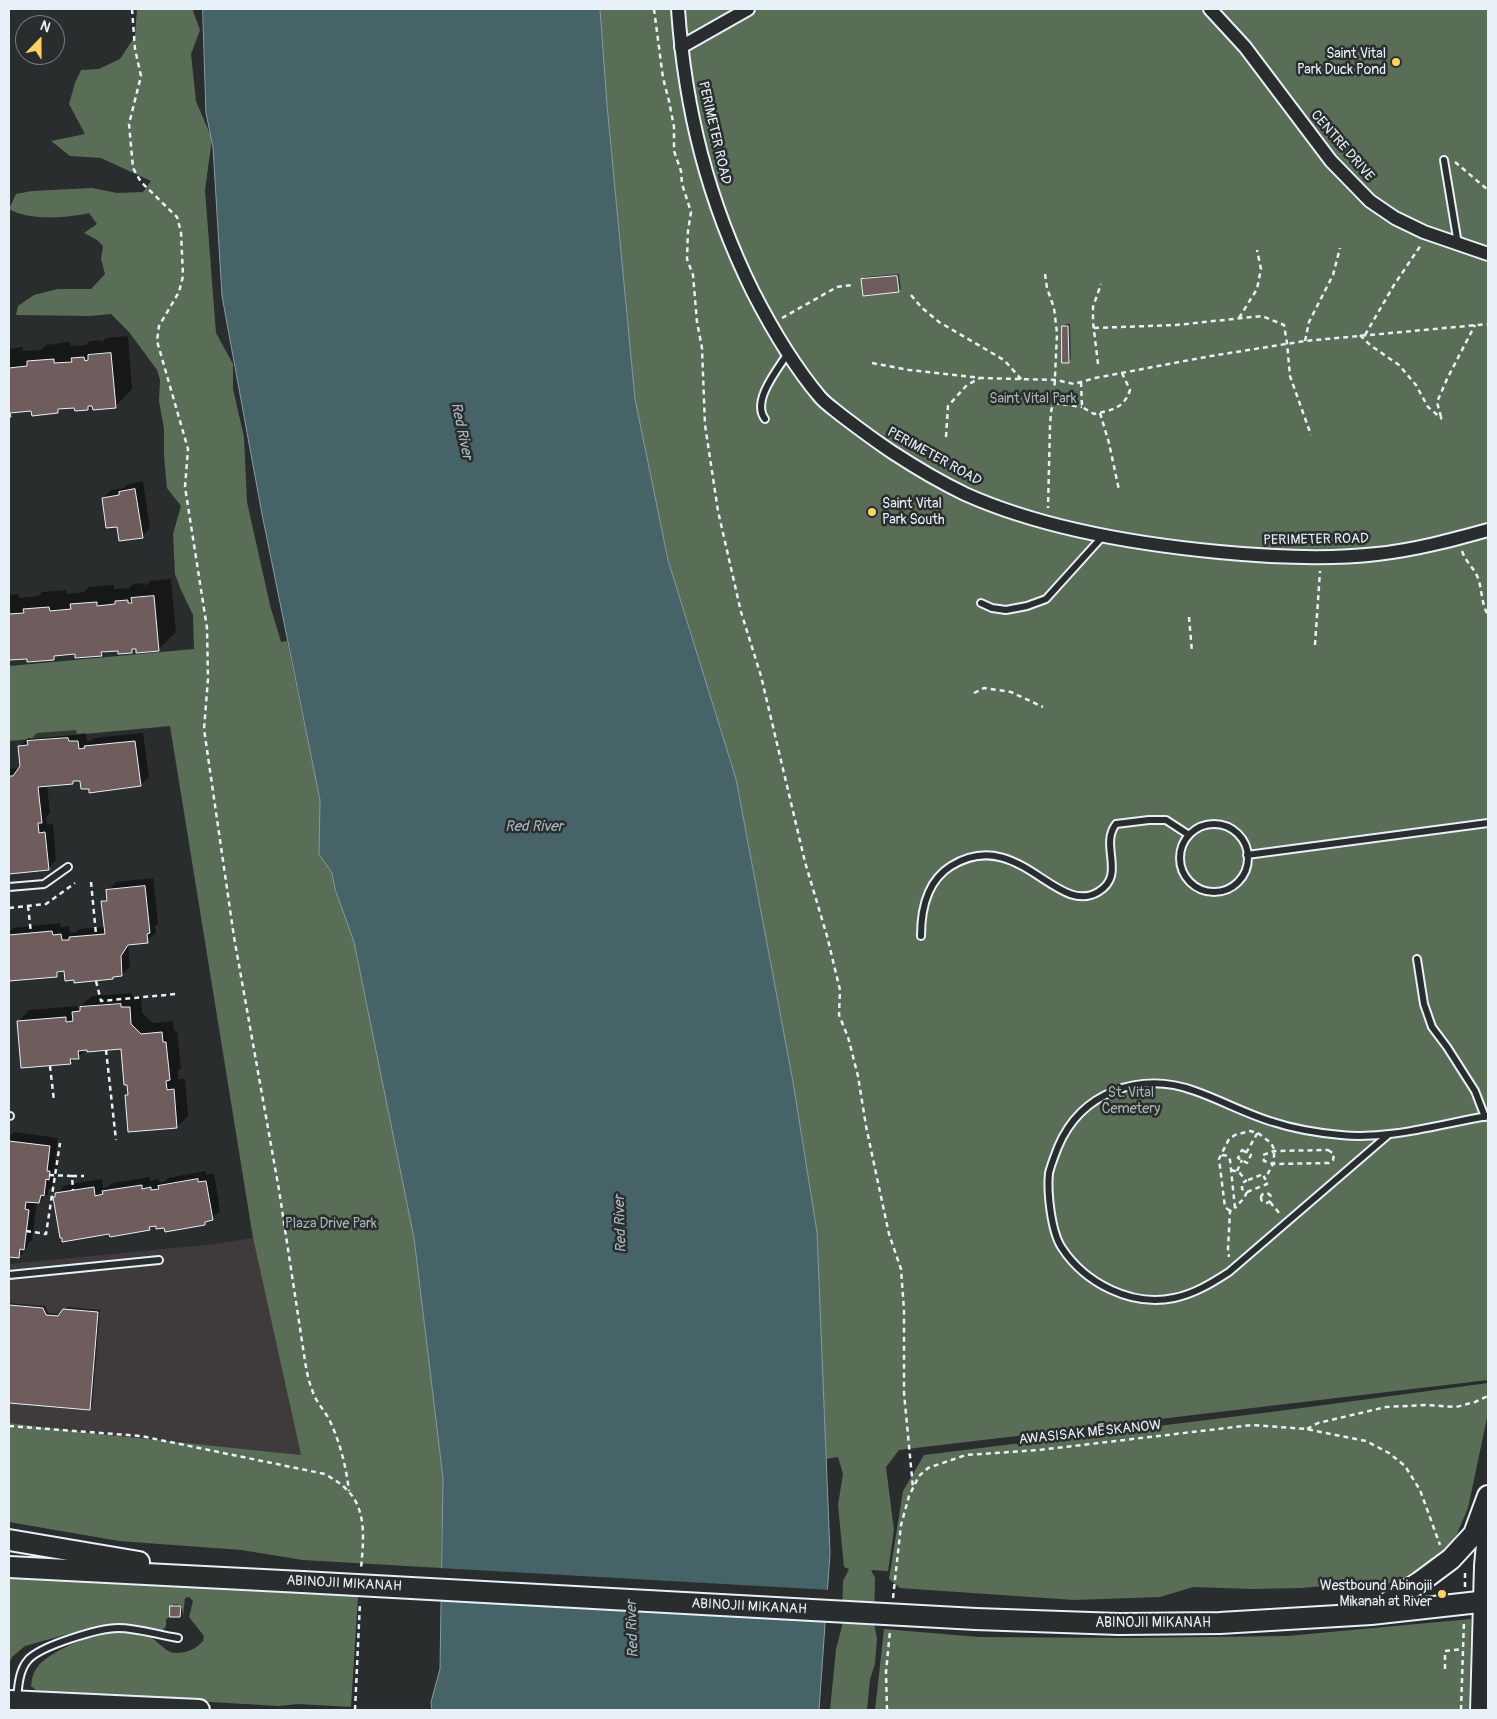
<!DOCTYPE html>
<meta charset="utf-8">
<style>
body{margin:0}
#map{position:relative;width:1497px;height:1719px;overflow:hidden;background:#2a2d2e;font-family:Pangolin,sans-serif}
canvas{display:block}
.frame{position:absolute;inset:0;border:10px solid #e8f1f8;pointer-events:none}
.north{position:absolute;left:15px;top:15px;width:50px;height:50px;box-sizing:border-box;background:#2a2d2e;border:1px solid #767b7f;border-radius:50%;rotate:22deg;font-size:14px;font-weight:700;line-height:20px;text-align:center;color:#e8f1f8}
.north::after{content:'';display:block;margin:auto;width:18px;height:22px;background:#ffd166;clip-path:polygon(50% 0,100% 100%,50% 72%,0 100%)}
</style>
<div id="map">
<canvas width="1497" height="1719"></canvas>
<div class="frame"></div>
<div class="north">N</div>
</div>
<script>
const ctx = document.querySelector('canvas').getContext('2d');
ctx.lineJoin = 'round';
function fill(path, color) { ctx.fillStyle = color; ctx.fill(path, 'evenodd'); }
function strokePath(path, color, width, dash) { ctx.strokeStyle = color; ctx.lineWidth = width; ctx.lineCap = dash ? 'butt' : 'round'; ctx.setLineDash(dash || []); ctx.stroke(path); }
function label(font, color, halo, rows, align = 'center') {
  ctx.font = font + ' Pangolin,sans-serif'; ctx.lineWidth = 5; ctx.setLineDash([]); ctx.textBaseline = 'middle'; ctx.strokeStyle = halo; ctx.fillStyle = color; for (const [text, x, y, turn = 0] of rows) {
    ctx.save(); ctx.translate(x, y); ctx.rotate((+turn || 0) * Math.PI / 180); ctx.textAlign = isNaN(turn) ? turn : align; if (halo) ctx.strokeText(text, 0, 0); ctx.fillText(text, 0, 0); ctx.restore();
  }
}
fill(new Path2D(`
 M253 1238 301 1455 90 1433 9 1427V1264L216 1244Z`), '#3f3b3c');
fill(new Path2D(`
 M137 9H194L193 11 200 30 191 54 196 101 212 139 205 190 216 333 233 364V389L244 437 247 502 270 605 281 642 287 641 320 800 319 854 332 873 335 889 354 942 414 1238 443 1478 441 1568 303 1560 241 1550 119 1541 9 1522V1423L90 1433 301 1455 253 1238 170 726 9 741V666L194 649 193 615 181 590 175 574 173 534 181 506 167 488 164 456V429L159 401 160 380 157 370 129 332 111 314 90 316 16 315 18 306 34 295 58 289H91L105 274 101 259 103 246 97 240 84 233 97 224 89 213C67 218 29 221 9 209L16 194 32 191 92 188 117 193 143 192 151 181 101 158 70 156 51 141 85 134 69 104 75 83 81 70 99 69 120 59 135 36Z
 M600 9H1488V1380L899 1450 886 1467 894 1530 888 1571 871 1570 875 1578 874 1624 877 1638 875 1664 870 1679 867 1710H830L836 1649 842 1626 843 1581 849 1569 844 1567 838 1505 843 1474 838 1457 826 1459 817 1232 793 1082 736 779 668 560 635 399 607 105Z
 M1488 1383V1413L1468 1508 1457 1534 1446 1551 1412 1578 1382 1585H1336L1301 1588 1252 1589 1193 1587 1160 1597 1074 1600 900 1588 889 1579 903 1491 924 1455 1279 1411Z
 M9 1577 57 1579 358 1596 351 1707 298 1704 279 1706 38 1692 31 1686C32 1676 35 1668 42 1662 59 1647 97 1632 120 1632 128 1631 136 1633 143 1634 157 1637 162 1652 176 1653 187 1653 196 1649 203 1641L204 1636 189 1617 193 1601 189 1597 185 1598 183 1616 182 1607 170 1606V1617L166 1619V1626L162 1631 130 1625 116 1624 86 1629 25 1646 12 1657 9 1664Z
 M1471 1619 1469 1710H875L884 1629 979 1637 1131 1638 1287 1636Z`), '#5a6d57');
const water = new Path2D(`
 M203 9H600L607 105 635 399 668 560 736 779 793 1082 817 1232 830 1553 819 1710H432L431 1702 440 1669 443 1478 414 1238 354 942 335 889 332 873 319 854 320 800 262 514 222 296 213 147 206 113Z`);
fill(water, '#466468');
strokePath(water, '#879ca2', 1);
fill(new Path2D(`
 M439 1568 830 1590 828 1621 438 1600Z`), '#2a2d2e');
fill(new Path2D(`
 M899 274 901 289 899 291 863 280 865 277Z
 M1066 324H1070L1071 359 1068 362 1063 327Z
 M128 336 132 389 115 407 93 403 88 409 76 406 62 408 58 412 32 410 14 411 9 416V349L23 347V351L41 350 46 345 70 342 71 346 86 345 90 341 101 340V343L106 338Z
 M143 481 150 528 142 536 118 525 103 498 111 490 124 488 129 484Z
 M171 579 176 632 159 649 137 646 131 652 119 649 105 651 101 655 76 653 58 654 53 658 28 657 12 659 9 662V595L19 594V598L38 596 42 592 66 590 67 594 84 592 89 587 114 585V589L129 588 133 584 145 583V586L150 581Z
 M76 730 77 734 86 733 87 741H91L94 738 143 733 149 777 140 785 90 787 81 779 76 780 73 783 47 785 50 813 46 817 47 825 53 824 56 860 48 869 9 873V769L20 768 21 766 19 747 28 738H32L37 733Z
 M153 878 158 924 155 926 156 933 147 941 131 943 128 947 130 966 122 975H115L112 978 66 970H62L57 975 9 980V932L13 928 60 923 61 927 69 926 70 933 76 932 79 929 105 927 103 902 108 897 107 891 116 882Z
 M132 993V996H141L142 1013 153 1023 173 1021 174 1031H177L181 1068 178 1071V1079H185L188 1116 177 1127 126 1096 129 1093 122 1048H88L70 1063 18 1022 29 1010 77 1006V1009L92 996Z
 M14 1132 58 1138 55 1162 58 1163 57 1170 54 1173 52 1186 48 1190V1194L39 1202H37L32 1240 28 1244 27 1248 19 1257 9 1255V1137Z
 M206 1171V1175L214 1173 220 1211 204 1224 165 1227 157 1224 153 1225 149 1229 110 1233 54 1198 65 1185 102 1179 103 1188 108 1187 112 1183 150 1177V1181L159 1179V1182H164L168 1178Z
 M9 1303 45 1306 48 1313 60 1314 67 1307 100 1310 92 1406 89 1408 9 1402Z
 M174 1604 182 1605V1613L180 1616 172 1607Z`), '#0007');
const building = new Path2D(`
 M897 276 899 292 863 296 861 279Z
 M1062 326H1068L1069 363H1062Z
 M111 353 116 408 93 410 92 406H88V410L75 411 74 408 58 409V413L32 416 31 411 10 413 11 417H9V368L27 366V361L54 359V363L72 362 71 358 84 357 85 361 88 360V355Z
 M135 489 143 538 119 541 117 527 106 528 102 498 119 495V492Z
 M154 596 159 651 136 653V649H132V653L118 654V651L101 652 102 656 75 658V654L54 656V660L27 662V659L9 660V614L24 613 23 609 49 607 50 611 71 609 70 604 97 602V606L115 604V601L128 600V603H132L131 598Z
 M68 738 69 741H78L79 749 85 748 84 746 135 741 141 786 89 793V789H81L80 781H73V784L38 787 42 823H38L39 833 45 832 49 870 9 874V776H13L20 766 18 746 28 745 27 741Z
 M145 886 150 933 147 934 148 943 128 945 121 956 122 976 113 977V979L74 983V980L65 981 64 971 57 972V977L9 981V935L52 931 53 935 61 934 62 940H69V937L105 934 101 901H107L106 890Z
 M121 1004V1007H130L131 1024 141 1034 162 1032 163 1042H166L170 1080 166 1081 167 1090 174 1089 177 1128 128 1132 125 1095H128L127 1085H124L121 1049 87 1052V1050L78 1051 79 1059H70L71 1064 21 1068 17 1021 66 1017V1022L73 1021 72 1012 80 1011V1007Z
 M9 1141 50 1146 47 1171H50L49 1180 46 1179 44 1196 41 1195 39 1203 26 1202 25 1209 29 1210 24 1250 20 1249 19 1258 9 1257Z
 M198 1179V1182L206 1181 213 1220 205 1222V1225L165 1232 164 1228 156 1229V1226L149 1227 150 1230 110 1237 109 1234 62 1242V1238H60L53 1197H55V1193L94 1187 95 1196 103 1194 102 1191 142 1185V1189L151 1187V1190L159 1189 158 1186Z
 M9 1305 43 1308 46 1315 58 1316 63 1309 98 1312 90 1410 9 1403Z
 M170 1606H181L180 1617H170Z`);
fill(building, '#6f5c5c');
strokePath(building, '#e8f1f8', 1);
const service = new Path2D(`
 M1444 160 1458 244
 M765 419C751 401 778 369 788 353
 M981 603 992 608 1006 610 1027 606 1046 599 1103 536
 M1180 858a34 34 0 1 1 68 0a34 34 0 1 1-68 0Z
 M1247 855 1488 823
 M9 887 44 884 68 867
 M921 936C921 909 927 881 951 866 1018 825 1056 917 1098 892 1127 875 1099 846 1116 824L1149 820H1166L1189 835
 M1417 959 1424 1004 1432 1027 1447 1047 1475 1091 1485 1117
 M9 1116H10
 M1388 1135 1229 1272C1212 1283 1194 1294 1174 1298 1131 1307 1085 1283 1062 1248 1051 1232 1047 1191 1049 1173 1051 1165 1055 1155 1058 1147 1081 1092 1140 1071 1195 1091 1221 1100 1246 1114 1273 1122 1294 1129 1319 1133 1341 1135 1390 1140 1439 1124 1488 1116
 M9 1275 159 1260
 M17 1700C18 1687 19 1670 28 1660 40 1646 99 1628 118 1628 138 1628 158 1635 178 1638`);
const minor = new Path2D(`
 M678 9C685 110 708 201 753 292 772 329 793 365 820 397 826 404 834 409 841 415 858 428 874 440 892 452 915 467 940 482 965 494 1043 529 1135 544 1219 552 1271 557 1325 560 1377 554 1415 550 1452 540 1488 530
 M1210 9 1245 47 1331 161 1370 201 1395 218 1424 232 1488 254
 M681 47 748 9`);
const tertiary = new Path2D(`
 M1479 1710 1483 1566 1488 1511`);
const primary = new Path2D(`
 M9 1540 139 1562
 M9 1567 302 1582
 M1375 1611 1420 1582 1451 1559 1474 1534 1488 1496
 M976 1619 1119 1624 1220 1623 1371 1614 1488 1601
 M9 1701 199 1710`);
strokePath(service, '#e8f1f8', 10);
strokePath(minor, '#e8f1f8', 16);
strokePath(tertiary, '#e8f1f8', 20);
strokePath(primary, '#e8f1f8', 24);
strokePath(new Path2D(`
 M132 9 135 49 141 76 129 124 133 168 141 182 177 217 181 232 183 276 179 292 159 326 157 341 188 449 185 487 207 628 208 679 204 729 234 937 279 1190 305 1361C307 1374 310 1387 316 1399 320 1406 325 1412 329 1419 340 1442 346 1466 349 1491
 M654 9 663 78 669 101 674 127V151L681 171 682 184 691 212 688 231 687 259 693 275 697 322 702 348 705 425 718 511 741 612 761 676 805 862 827 936 840 990 839 1015 848 1037 858 1076 866 1126 877 1178 889 1234 901 1269 904 1310V1393L913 1488
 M1455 162 1488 190
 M1045 274 1047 288 1054 308 1057 333 1054 398 1051 412 1050 426 1048 508
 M911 295 921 307 939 322 1004 360 1022 380
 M782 318 837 287 852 285
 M1239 318 1257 289 1261 269 1257 250
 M1094 328 1176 325 1262 316 1284 325 1287 343 1290 376 1311 435
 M1360 335 1370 345 1399 365 1416 385 1428 407 1442 419
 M1365 335 1394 285 1421 245
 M1305 341 1309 322 1333 275 1340 248
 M872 363 909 370 982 378 1056 380 1074 384 1095 378 1211 356 1305 341 1488 324
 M1098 364 1093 322V307L1101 284
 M1081 382 1082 407 1094 414C1111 410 1124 409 1130 390L1122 373
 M1054 403 1082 407
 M1100 413 1109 443 1119 490
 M1441 417 1437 402 1447 379 1475 325
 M946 437 948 406 967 385 980 378
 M1462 551C1465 560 1470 564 1475 572 1483 585 1480 602 1488 615
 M1189 617 1192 652
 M1315 645 1320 571
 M974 693 984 688 1011 692 1043 707
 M91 882 96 934
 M28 906 31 933
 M9 908 46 904 75 883
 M96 981 101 1001 176 994
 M106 1050 116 1140
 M50 1066 54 1101
 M1242 1150 1251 1155 1247 1163 1238 1158Z
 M1328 1150 1334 1154 1333 1160 1329 1163 1274 1164 1264 1161 1263 1155 1274 1151Z
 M1246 1153 1258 1132
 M1222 1155 1228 1156 1230 1160 1235 1208 1230 1211 1228 1249 1229 1257
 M1231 1170 1239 1172 1246 1181 1242 1183V1189L1247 1192 1244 1198 1235 1208
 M1237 1171 1242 1160
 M49 1175 72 1176 73 1190
 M72 1176H84
 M1247 1192 1267 1184 1265 1179
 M1261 1198a5 5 0 1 1 10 0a5 5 0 1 1-10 0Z
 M1270 1202 1280 1214
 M1230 1211 1225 1207 1219 1159 1229 1139 1235 1135 1250 1131 1258 1133 1271 1143 1274 1149V1162L1265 1179 1263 1174 1246 1181
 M26 1231 46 1234 60 1143
 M9 1426 141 1436 325 1474C333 1479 341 1483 347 1490 368 1510 363 1544 361 1569
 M1307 1429 1318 1423 1386 1407 1426 1405 1456 1407 1475 1402 1488 1396
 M1465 1587V1573
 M893 1598 901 1525 909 1496 919 1476 928 1468 966 1455 1039 1450 1252 1425 1306 1429 1366 1441 1389 1453 1405 1466 1420 1490 1440 1545
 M1445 1669V1651L1463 1649
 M355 1710 360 1602
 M887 1710 886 1672 890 1631
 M1461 1710 1464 1620`), '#e8f1f8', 2.5, [5, 4]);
strokePath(service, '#2a2d2e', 6);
strokePath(minor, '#2a2d2e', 12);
strokePath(tertiary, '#2a2d2e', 16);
strokePath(primary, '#2a2d2e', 20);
const primaryBridge = new Path2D(`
 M302 1582 976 1619`);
strokePath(primaryBridge, '#e8f1f8', 24, []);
strokePath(primaryBridge, '#2a2d2e', 20);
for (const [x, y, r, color] of [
 [1396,62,5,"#ffd166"],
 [872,512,5,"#ffd166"],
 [1442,1594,5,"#ffd166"]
]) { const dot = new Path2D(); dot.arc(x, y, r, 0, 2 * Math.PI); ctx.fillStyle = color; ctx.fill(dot); strokePath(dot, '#2a2d2e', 2); }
label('14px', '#e8f1f8', '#2a2d2e', [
 ["Saint Vital",1386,54],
 ["Park Duck Pond",1386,70],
 ["Saint Vital",882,504,"left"],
 ["Park South",882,520,"left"],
 ["Westbound Abinojii",1432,1586],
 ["Mikanah at River",1432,1602]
], 'right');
label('14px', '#e8f1f8', '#2a2d2e', [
 ["PERIMETER ROAD",714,133,77],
 ["CENTRE DRIVE",1342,146,49],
 ["PERIMETER ROAD",934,457,29],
 ["PERIMETER ROAD",1316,540,-1],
 ["AWASISAK MĒSKANOW",1090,1433,-6],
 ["ABINOJII MIKANAH",344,1584,3],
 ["ABINOJII MIKANAH",749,1607,3],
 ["ABINOJII MIKANAH",1153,1623]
]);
label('14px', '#a8b6b0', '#2a2d2e', [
 ["Saint Vital Park",1033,399],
 ["St. Vital",1131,1093],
 ["Cemetery",1131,1109],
 ["Plaza Drive Park",331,1224]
]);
label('italic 15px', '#a7b9be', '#2a2d2e', [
 ["Red River",461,431,78],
 ["Red River",534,827],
 ["Red River",621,1224,-92],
 ["Red River",633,1629,-92]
]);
</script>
